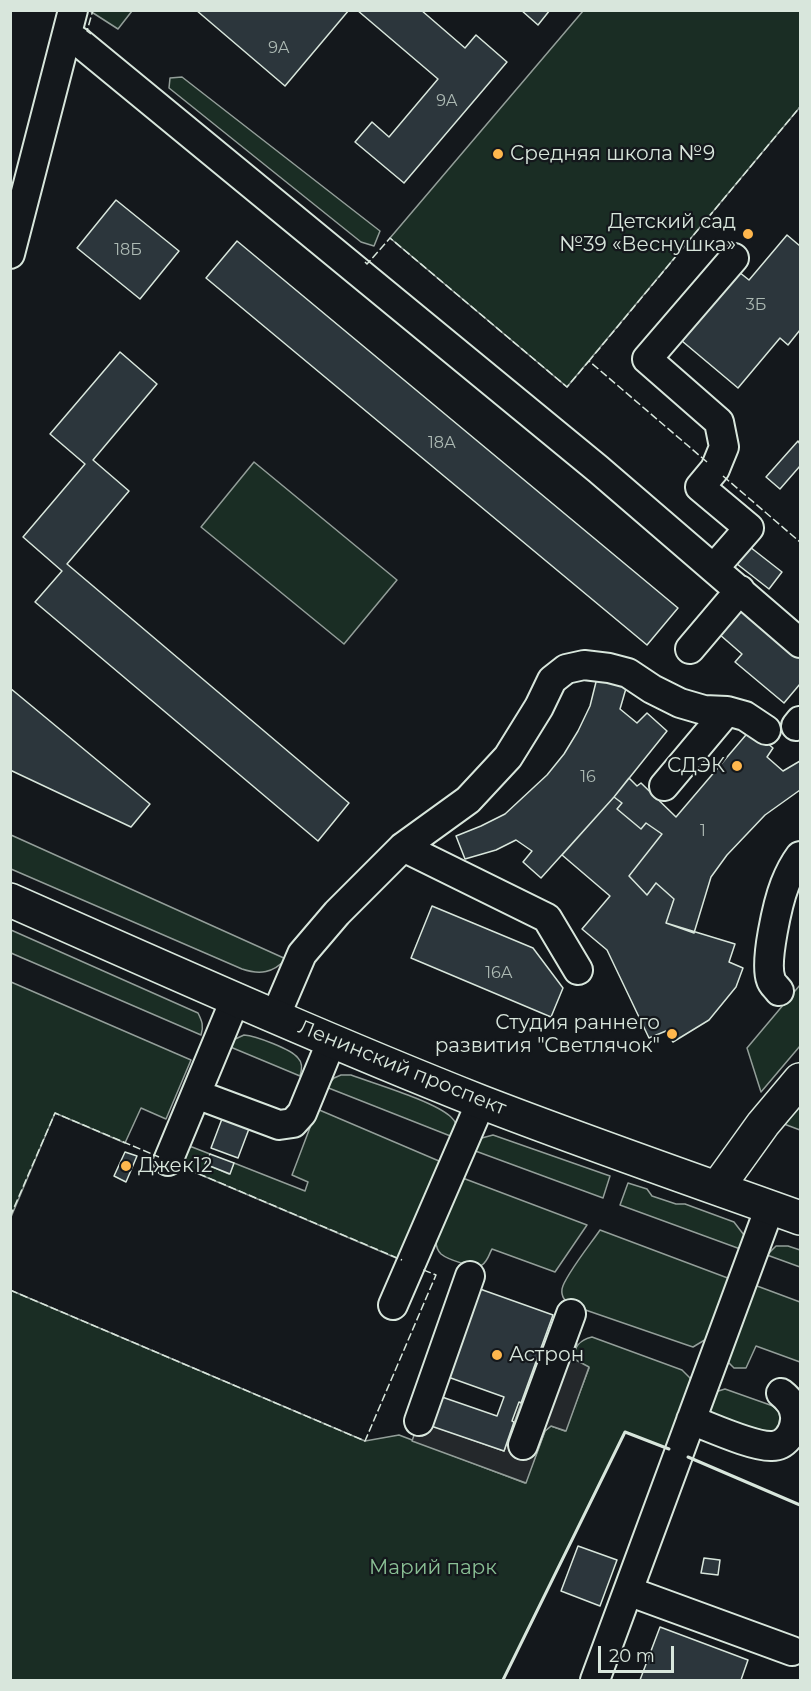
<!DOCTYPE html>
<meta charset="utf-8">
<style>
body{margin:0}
#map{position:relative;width:811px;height:1691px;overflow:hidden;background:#14181c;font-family:Montserrat,sans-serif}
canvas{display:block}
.frame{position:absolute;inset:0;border:12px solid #d8e6dc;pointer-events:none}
.scale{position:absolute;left:598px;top:1646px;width:76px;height:27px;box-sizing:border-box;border:3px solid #d8e6dc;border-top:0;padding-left:8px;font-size:18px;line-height:21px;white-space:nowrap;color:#d8e6dc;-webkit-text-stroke:4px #14181c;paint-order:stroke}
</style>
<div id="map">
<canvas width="811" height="1691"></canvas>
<div class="frame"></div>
<div class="scale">20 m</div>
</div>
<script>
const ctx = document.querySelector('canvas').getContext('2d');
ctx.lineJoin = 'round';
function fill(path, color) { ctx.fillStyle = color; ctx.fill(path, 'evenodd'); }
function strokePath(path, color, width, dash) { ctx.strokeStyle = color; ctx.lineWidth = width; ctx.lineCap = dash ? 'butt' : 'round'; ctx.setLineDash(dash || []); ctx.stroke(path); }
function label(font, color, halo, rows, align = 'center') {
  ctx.font = font + ' Montserrat,sans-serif'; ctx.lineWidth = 4.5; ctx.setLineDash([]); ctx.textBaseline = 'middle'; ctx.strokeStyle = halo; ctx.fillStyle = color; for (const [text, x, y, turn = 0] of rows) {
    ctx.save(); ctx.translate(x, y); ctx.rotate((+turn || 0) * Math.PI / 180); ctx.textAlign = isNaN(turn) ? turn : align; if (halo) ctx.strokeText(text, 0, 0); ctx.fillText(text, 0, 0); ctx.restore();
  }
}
const green = new Path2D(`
 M90 11V10L132 11 118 29Z
 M583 11H800V107L567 387 390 238Z
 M182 77 380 231 374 246 361 242 169 88 170 78Z
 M254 462 397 580 344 644 201 527Z
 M11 835 286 959C273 973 260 975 242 969L11 869Z
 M11 930 198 1013C202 1021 204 1026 201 1035L11 953Z
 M11 982 191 1060 166 1119 141 1108 125 1143 55 1113 11 1217Z
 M800 985V1046L761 1092 747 1048Z
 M244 1035C256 1036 291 1049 298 1058 303 1063 302 1070 300 1076L228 1046 233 1040Z
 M341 1075H351C375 1084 434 1101 451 1117 458 1123 457 1130 458 1139L326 1087 334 1078Z
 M800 1105V1130L784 1124Z
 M317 1109 446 1164 401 1260 180 1166 188 1147H192L210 1154 206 1164 229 1174 234 1163 305 1191 308 1182 292 1175Z
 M493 1135 610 1176 603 1198 470 1149 478 1139Z
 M460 1177 587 1225 555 1272 492 1249C489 1254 488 1261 482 1265 474 1269 447 1259 441 1254 437 1250 436 1246 436 1241Z
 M628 1183 647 1189 652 1196 676 1204H685L734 1222 744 1235 743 1250 620 1205Z
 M600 1230 733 1280 708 1338 693 1347 687 1345 571 1305C565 1301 561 1297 562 1289 564 1277 592 1242 600 1230Z
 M776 1246H788L800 1250V1267L767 1255Z
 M749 1283 800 1302V1362L756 1346 746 1368H734L727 1361Z
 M10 1290 365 1441 399 1435 525 1483 545 1431 551 1426 565 1431 589 1368 574 1359C574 1347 579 1340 592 1337L682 1370 690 1378 692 1384 668 1449 625 1432 503 1680H11Z
 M725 1389 773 1406 778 1411 782 1424 772 1436 710 1417 707 1404 715 1392Z`);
fill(green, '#1a2d24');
strokePath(green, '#939e99', 1.5);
const parking = new Path2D(`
 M546 1333 577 1344 574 1353V1359L589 1367 566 1431 551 1426 545 1431 526 1483 412 1441 419 1421 504 1451Z`);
fill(parking, '#24282b');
strokePath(parking, '#939e99', 1.5);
const building = new Path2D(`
 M196 10H349L285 86Z
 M357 10H421L465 48 476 35 507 62 404 183 355 142 372 122 389 137 438 79Z
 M521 10H550L538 25Z
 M116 200 179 251 140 299 77 248Z
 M787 235 800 246V330L788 345 780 338 738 388 682 341 739 272 749 280Z
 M237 241 678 608 647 645 206 278Z
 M120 352 157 384 93 460 129 491 67 564 349 803 318 841 35 602 62 571 23 537 85 464 50 434Z
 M798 441 800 444V466L780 489 766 477Z
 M750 547 782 572 769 589 737 564Z
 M744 605 800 653V684L784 703 735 662 742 654 719 634Z
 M597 678 627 685 620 709 637 723 647 713 667 731 614 797 541 878 523 862 532 851 516 840 496 850 465 859 456 836 481 826 505 814 547 775 564 754 578 731 590 706Z
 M10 688 150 804 131 827 10 770Z
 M751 729 773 748 767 757 783 771 800 761V790L765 815 727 855 711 877 694 933 666 923 674 899 656 883 647 895 629 876 662 834 646 823 641 829 617 809 622 803 614 797 629 778 637 786 641 783 676 817Z
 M614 797 622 803 617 809 641 829 646 823 662 834 629 876 647 895 656 883 674 899 666 923 735 944 729 962 743 968 736 987 709 1020 673 1042 666 1031 649 1038 607 950 582 929 610 896 562 855Z
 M432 906 533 948 563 988 551 1017 411 958Z
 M231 1095 258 1105 238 1158 211 1148Z
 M125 1152 137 1156 126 1182 114 1176Z
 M210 1154 234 1163 230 1174 205 1164Z
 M480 1289 553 1315 521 1403 519 1402 512 1421 514 1422 504 1451 431 1426 442 1397 497 1416 504 1397 448 1377Z
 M578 1546 617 1560 600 1606 561 1591Z
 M704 1558 720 1560 718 1575 701 1573Z
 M660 1627 748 1660 741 1680H640Z`);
fill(building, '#2c363c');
strokePath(building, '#d8e6dc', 1.5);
const minor = new Path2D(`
 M67 35 80 43 598 469 800 643
 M10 254 73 10
 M714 568 749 528 700 487 715 469 724 447 719 422 647 359 734 258
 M690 649 740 590
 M796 726 800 721
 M664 786 727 711
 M403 847 547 918 578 970
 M779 991C777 988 772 984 771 980 764 962 778 902 785 884 789 874 794 864 800 856
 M275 1017 302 954 337 913 403 847 468 800 508 757 539 707 552 680 566 669 584 665 609 668 628 673 652 689 680 703 704 710 727 711 745 716 766 730
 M196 1094 279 1125 293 1123 302 1113 332 1040
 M168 1161 235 1000
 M393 1305 481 1102
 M691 1420C710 1427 753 1447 772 1446 785 1446 794 1433 795 1420 796 1408 790 1400 781 1393
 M419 1421 470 1276
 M523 1445 571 1314
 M628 1591 792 1651
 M595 1680 770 1207`);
const major = new Path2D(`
 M10 900C166 969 322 1039 481 1102 587 1143 694 1180 800 1218
 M717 1188 763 1124 800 1080`);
strokePath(minor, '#d8e6dc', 32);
strokePath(major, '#d8e6dc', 36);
strokePath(minor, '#14181c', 28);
strokePath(major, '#14181c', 33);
strokePath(new Path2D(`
 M91 34 87 31 93 10
 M365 262 367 264 390 238 567 387 589 361
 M707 462 589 361 800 107
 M723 476 800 542
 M178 1165 402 1260
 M10 1217 55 1113 159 1157
 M10 1290 365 1441 436 1275 421 1269`), '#d8e6dc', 1.5, [8, 3]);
strokePath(new Path2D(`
 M688 1457 800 1505
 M503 1680 625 1432 669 1449`), '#d8e6dc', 3);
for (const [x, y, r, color] of [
 [498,154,6,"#ffb74d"],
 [748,234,6,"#ffb74d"],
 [737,766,6,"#ffb74d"],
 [672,1034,6,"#ffb74d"],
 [126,1166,6,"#ffb74d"],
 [497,1355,6,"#ffb74d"]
]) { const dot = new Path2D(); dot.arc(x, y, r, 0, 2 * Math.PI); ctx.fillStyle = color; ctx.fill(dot); strokePath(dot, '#14181c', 2); }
label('16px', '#adbab4', null, [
 ["9А",279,48],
 ["9А",447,101],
 ["18Б",128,250],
 ["3Б",756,305],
 ["18А",442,443],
 ["16",588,777],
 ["1",703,831],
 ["16А",499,973]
]);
label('20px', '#d8e6dc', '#14181c', [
 ["Средняя школа №9",510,154],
 ["Детский сад",736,222,"right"],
 ["№39 «Веснушка»",736,245,"right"],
 ["СДЭК",725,766,"right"],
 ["Студия раннего",660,1023,"right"],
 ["развития \"Светлячок\"",660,1046,"right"],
 ["Джек12",138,1166],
 ["Астрон",509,1355]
], 'left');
label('20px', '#d8e6dc', '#14181c', [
 ["Ленинский проспект",402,1068,22]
]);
label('20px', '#8ac095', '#14181c', [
 ["Марий парк",433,1568]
]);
</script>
